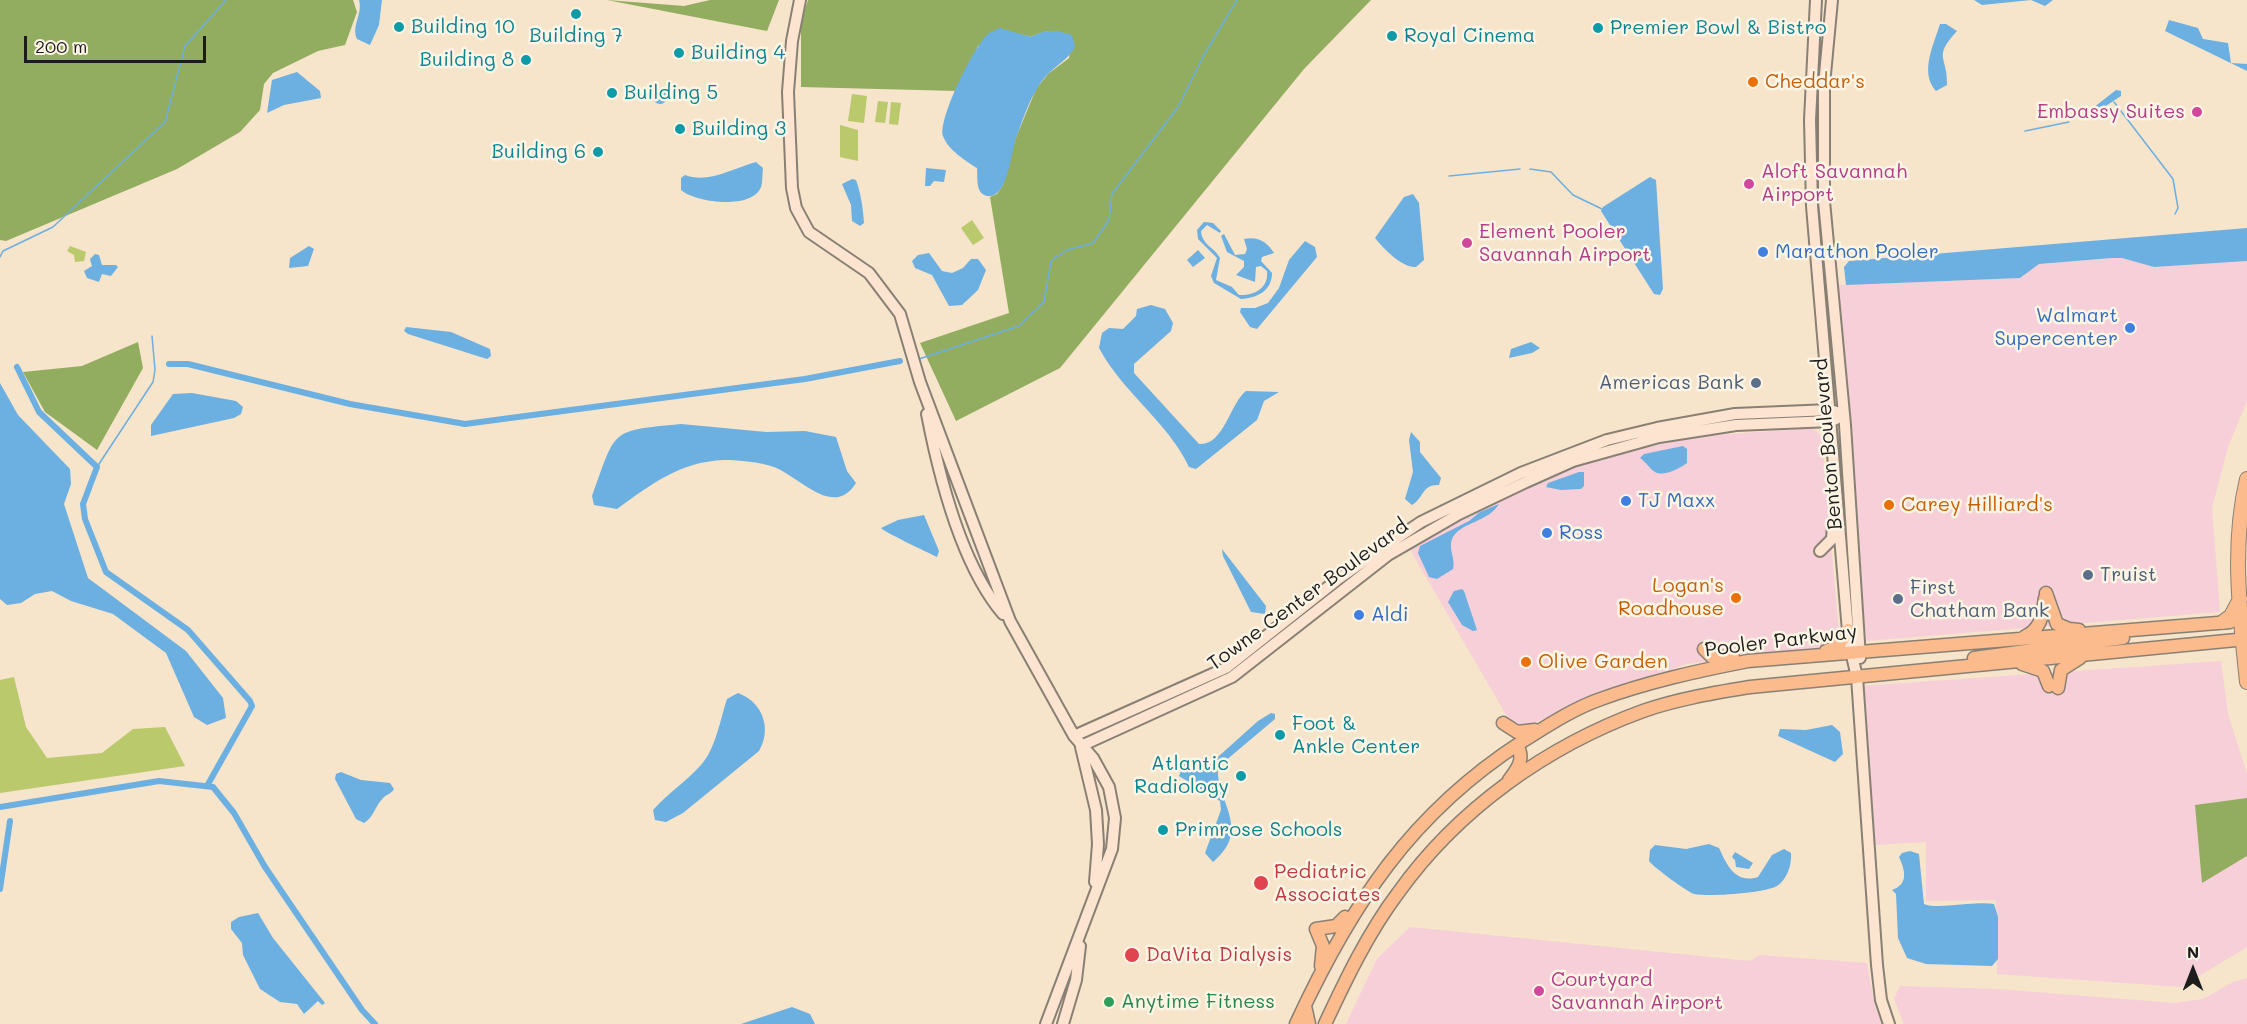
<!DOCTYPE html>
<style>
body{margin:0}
#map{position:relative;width:2247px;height:1024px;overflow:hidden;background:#f6e4cb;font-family:Mali,sans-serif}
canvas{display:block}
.north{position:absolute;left:2163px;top:940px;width:60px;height:60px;-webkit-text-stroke:4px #fcf5e5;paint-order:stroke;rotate:0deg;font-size:16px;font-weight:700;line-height:24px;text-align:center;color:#1c1c1c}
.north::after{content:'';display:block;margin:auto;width:21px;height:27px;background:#1c1c1c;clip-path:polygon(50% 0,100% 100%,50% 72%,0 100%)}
.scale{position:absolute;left:24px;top:36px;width:182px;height:27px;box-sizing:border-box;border:3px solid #1c1c1c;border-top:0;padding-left:8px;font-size:18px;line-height:21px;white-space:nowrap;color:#1c1c1c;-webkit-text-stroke:4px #fcf5e5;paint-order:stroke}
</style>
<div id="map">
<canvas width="2247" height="1024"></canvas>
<div class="north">N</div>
<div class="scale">200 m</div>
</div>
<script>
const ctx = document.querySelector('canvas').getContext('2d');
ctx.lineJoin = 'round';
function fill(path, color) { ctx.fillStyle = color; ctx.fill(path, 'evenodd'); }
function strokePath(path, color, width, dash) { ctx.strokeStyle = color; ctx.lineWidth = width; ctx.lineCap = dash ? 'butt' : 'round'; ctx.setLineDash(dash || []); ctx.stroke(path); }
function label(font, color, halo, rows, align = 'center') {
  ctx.font = font + ' Mali,sans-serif'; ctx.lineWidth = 5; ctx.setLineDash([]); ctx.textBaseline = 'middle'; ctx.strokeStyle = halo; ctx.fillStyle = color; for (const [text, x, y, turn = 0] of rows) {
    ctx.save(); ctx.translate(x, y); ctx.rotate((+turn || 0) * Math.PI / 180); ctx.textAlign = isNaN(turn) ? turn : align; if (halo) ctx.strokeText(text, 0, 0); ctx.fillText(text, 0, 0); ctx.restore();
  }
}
fill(new Path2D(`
 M2112 258H2122L2154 267 2247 261V401L2228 447 2212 508 2220 612 1866 641 1838 285 2020 278 2039 264Z
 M1813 428 1822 437 1839 635 1829 646 1686 664 1515 730 1408 546 1506 495 1578 465 1690 437Z
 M2221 661 2228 714 2247 774V947L2181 987 1997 974 1996 900 1926 901V842L1874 845 1860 686Z
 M1410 927 1750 961 1760 955 1867 963 1875 1007 1883 1024H1346L1377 959Z
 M2247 978V1024H1904L1894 999 1900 986 1997 989 2175 1003 2203 999 2233 982Z`), '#f6cfd8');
fill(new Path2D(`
 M852 94 867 96 864 123 848 121Z
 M878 101 888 102 885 123 875 122Z
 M891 102 901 103 898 125 889 124Z
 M840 125 858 130V161L840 157Z
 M972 220 984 238 973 245 961 228Z
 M70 246 86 252 84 261 75 262 74 255 67 251Z
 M14 677 26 727 47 758 102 753 133 729 165 727 185 766 0 793V680Z`), '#b9c96b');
fill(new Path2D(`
 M0 0H353L357 12 345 45 318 51 273 73 264 84 260 110 240 132 177 169 6 241 0 240Z
 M607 0 684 6 710 0H779L767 31Z
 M808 0H1371L1304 69 1060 368 956 421 920 343 1009 313 990 197 997 194 1003 185 1015 140 1036 89 1048 74 1069 58 1072 36C1055 30 1046 29 1031 37L1019 34 978 46 957 91 801 87V21Z
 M138 342 143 368 97 450 45 412 23 372 82 366Z
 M2247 798V856L2202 883 2195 805Z`), '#92ad5f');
fill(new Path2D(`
 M359 0H382L379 25 370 45 357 39C351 26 363 14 359 0Z
 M1974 0H2053L2045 6 2031 0 1982 5Z
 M2169 20 2198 28 2203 39 2228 43 2231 63 2247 64V71L2165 31Z
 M1940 24H1946L1957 31C1932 58 1948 56 1947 85L1936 91C1919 73 1934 44 1940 24Z
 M1000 28 1031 37C1046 29 1055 30 1072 35L1075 47C1068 60 1056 65 1046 76 1031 93 1024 117 1016 138 1011 152 1008 199 987 196 975 193 978 178 977 168 966 161 948 150 943 136 938 119 974 46 988 34 991 31 996 30 1000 28Z
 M297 72 320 91 321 98 284 105 267 113 272 80Z
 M653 97a7 7 0 1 1 14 0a7 7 0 1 1-14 0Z
 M2116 90 2121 91V96L2095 113 2093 108Z
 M756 162 763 168C762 174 763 182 761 187 752 210 696 203 681 190V178L685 175C708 184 734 168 756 162Z
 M926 168 946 170 944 182 934 181 930 186H925Z
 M1650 177 1656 180 1663 289 1660 295 1654 294 1601 211 1603 207Z
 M852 179 856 180C861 193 863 209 864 223L860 226 852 221 851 205 842 184Z
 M1413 194 1419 203 1424 260 1416 267C1402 268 1383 248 1375 238L1404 197Z
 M1204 222 1213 223 1221 231 1220 233 1207 225 1201 231C1202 245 1214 247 1220 258L1216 280 1232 287 1239 295C1254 296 1269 288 1267 271L1261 266 1256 267 1255 282 1236 275 1244 267V261L1227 252 1221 236 1224 234 1235 255 1245 254 1247 249 1244 239C1257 236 1267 241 1274 253L1262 257 1261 261 1272 273C1272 291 1257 298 1241 299L1214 283 1211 276 1217 258 1198 239 1197 230Z
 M2247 228V261L2154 267 2122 258H2112L2039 264 2020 278 1846 285 1844 267 1849 261Z
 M1305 241 1315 247 1317 257 1257 329 1250 327 1240 312 1241 308H1255L1268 303 1279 288 1289 260Z
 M309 246 314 249 308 266 289 268 290 258Z
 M1198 250 1205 258 1193 267 1187 260Z
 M929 253 942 271 952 273 963 268 971 259H978L986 270 978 290 962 305 949 306 932 275 915 268 912 261 918 255Z
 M95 254 99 255 102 265H116L118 267 111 276 102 274 99 282 87 278 84 271 92 266 90 259Z
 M1151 305 1165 309 1173 323 1171 331 1134 364V373L1199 444C1224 446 1230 403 1246 391L1279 392 1264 401 1257 420 1196 469 1189 467C1168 422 1123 393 1099 348L1102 333 1109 328 1123 329 1136 316 1137 309Z
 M406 327 451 332 490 349 491 356 487 359 408 334 404 331Z
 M1531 342 1540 348 1532 353 1509 358 1511 349Z
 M0 383 18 415 70 469 71 484 64 504 88 578 186 651 223 698 226 718 207 725 194 717 166 653 113 614 71 601 52 591 35 594 21 603 7 605 0 599Z
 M192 393 236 401 243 407 241 414 234 418 151 436V425L173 394Z
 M681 424 766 432 805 431 836 437 847 471 856 483C834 519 800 477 774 467 759 462 740 460 724 460 679 462 652 484 617 509L594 505 592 496C617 429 608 431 681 424Z
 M1411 432 1420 442V452L1441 478 1439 485C1422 484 1424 498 1412 505L1405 499 1413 472 1409 440Z
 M1683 446 1687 449V463C1681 468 1663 477 1655 472 1649 468 1646 462 1640 458L1644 454Z
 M1579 472H1584V486L1581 489 1561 490 1546 487 1548 483Z
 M1499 504C1488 522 1462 522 1453 537 1447 548 1456 558 1453 569L1437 579 1429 577 1418 553 1420 546 1469 521 1480 512Z
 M924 515 939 551 937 557C927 552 884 532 881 528L898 520Z
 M1222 549 1266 606 1265 614 1251 612 1223 556Z
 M1462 589 1464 591 1477 630 1473 631 1462 625 1448 602 1454 591Z
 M738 693C763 702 772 729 759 751L683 813 666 822 655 820 653 810C668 793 686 782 701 765 716 748 720 720 727 699Z
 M1271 713 1275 714V719L1218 767C1215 801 1253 829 1213 862L1205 853 1221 810 1220 801 1179 776 1186 758 1209 765 1258 721Z
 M1832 725 1840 732 1843 754 1835 762 1778 736 1780 729 1806 730Z
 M341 772 361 780 390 783 394 789C391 794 387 794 383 798 375 806 374 817 364 823L356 819 335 779 336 774Z
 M1709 844 1719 848C1727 865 1735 884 1758 877L1772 855 1784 849 1791 853C1792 864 1787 880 1777 886 1764 893 1711 897 1694 894 1689 893 1653 867 1649 861L1650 850 1655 845 1686 849Z
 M1910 851 1919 854 1924 904C1937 910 1974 901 1994 904L1998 917V959L1992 966 1926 964 1907 958 1898 938 1896 894 1892 890C1909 884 1905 870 1899 857L1902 853Z
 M1735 852 1753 863 1749 869 1736 867 1735 860 1732 857Z
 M258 913 273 938 325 1003 322 1005 318 1001 304 1014 297 1004 280 1002 260 989 243 955 242 943 231 929V922L239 917Z
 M792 1007 810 1014 815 1024H741Z`), '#6cafe1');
strokePath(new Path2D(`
 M2114 102 2173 179 2178 208 2175 214
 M2025 131 2069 122
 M1530 169 1551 172 1573 195 1602 209
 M1449 176 1520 169
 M0 257 3 251 53 227 165 122 185 46 226 0
 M919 359 1019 326 1044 302 1051 261 1067 250 1093 243 1109 220 1112 194 1178 107 1204 55 1237 0
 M97 467 153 382 155 370 152 336`), '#6cafe1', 1.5);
strokePath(new Path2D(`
 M169 364H188L350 404 465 424 805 379 900 361
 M17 367 39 412 97 467 83 504 85 519 106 572 188 630 250 701 252 706 207 786
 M0 807 159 781 213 787 234 813 265 867 362 1010 375 1024
 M0 889 10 821`), '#6cafe1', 6);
const secondary = new Path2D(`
 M800 0 792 41 788 92 792 188 796 208 809 232 869 273 900 314 920 382 1010 621 1074 736 1093 758 1109 787 1115 818 1112 849 1046 1024
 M1816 0 1810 120 1812 206 1849 643 1857 677 1877 965 1881 1000 1889 1024
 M1832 0 1824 85V201L1845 425 1860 658
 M927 414C939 476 962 566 1003 614
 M1820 551 1832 539 1833 525
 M1074 736 1226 668 1337 580 1387 545 1421 522 1521 473 1607 440 1657 428 1735 414 1830 410 1844 414
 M1081 746 1232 677 1388 555 1459 514 1526 482 1573 461 1659 437 1736 425 1831 421 1836 419
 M1081 747 1096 810 1098 844 1095 882
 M1063 1024 1076 980 1080 946`);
const primary = new Path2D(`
 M2046 593 2057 624 2069 629 2079 630
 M2024 637C2042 629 2042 615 2045 598
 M1704 649 1712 657H1733
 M1826 651 1838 646 1848 630
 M1974 658 2123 638
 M2022 664 2043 671 2049 686
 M2058 688 2061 670 2080 658
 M1503 723 1517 732 1535 730
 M1509 780C1518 768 1525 759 1517 745
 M1321 966 1323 946 1316 929 1336 926 1345 917
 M1305 1006 1309 1024
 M1296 1024C1351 905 1411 813 1523 741 1547 726 1571 710 1598 700 1647 682 1697 671 1748 661L2230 622
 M1325 1024C1346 979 1368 933 1398 893 1458 809 1547 746 1643 711 1677 699 1714 693 1750 687L2247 639`);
const highway = new Path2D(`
 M2247 479C2231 546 2240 614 2247 682
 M2223 622 2231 616 2240 599`);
strokePath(secondary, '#898074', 14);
strokePath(primary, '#898074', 15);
strokePath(highway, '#898074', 16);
strokePath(secondary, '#fde4d1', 10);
strokePath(primary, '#fbbb8d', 12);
strokePath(highway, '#fbbb8d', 14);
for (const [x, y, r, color] of [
 [576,14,6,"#0f9aa8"],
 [399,27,6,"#0f9aa8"],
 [1598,28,6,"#0f9aa8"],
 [1392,36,6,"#0f9aa8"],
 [679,53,6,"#0f9aa8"],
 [526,60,6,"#0f9aa8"],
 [1753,82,6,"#e8710a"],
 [612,93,6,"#0f9aa8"],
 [2197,112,6,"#d1479c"],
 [680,129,6,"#0f9aa8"],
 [598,152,6,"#0f9aa8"],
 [1749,184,6,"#d1479c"],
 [1467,243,6,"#d1479c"],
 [1763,252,6,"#3f7fe0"],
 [2130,328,6,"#3f7fe0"],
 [1756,383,6,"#5c6f8a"],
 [1626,501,6,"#3f7fe0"],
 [1889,505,6,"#e8710a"],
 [1547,533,6,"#3f7fe0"],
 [2088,575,6,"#5c6f8a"],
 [1736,598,6,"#e8710a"],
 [1898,599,6,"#5c6f8a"],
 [1359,615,6,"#3f7fe0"],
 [1526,662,6,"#e8710a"],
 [1280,735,6,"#0f9aa8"],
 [1241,776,6,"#0f9aa8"],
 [1163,830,6,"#0f9aa8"],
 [1261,883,8,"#e0444e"],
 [1132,955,8,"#e0444e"],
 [1539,991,6,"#d1479c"],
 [1109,1002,6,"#2e9e5b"]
]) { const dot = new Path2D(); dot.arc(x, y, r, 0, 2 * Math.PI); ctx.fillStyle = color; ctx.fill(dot); strokePath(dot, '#fcf5e5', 2); }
label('20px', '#0d838f', '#fcf5e5', [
 ["Building 10",411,27],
 ["Premier Bowl & Bistro",1610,28],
 ["Building 7",576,36,"center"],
 ["Royal Cinema",1404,36],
 ["Building 4",691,53],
 ["Building 8",514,60,"right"],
 ["Building 5",624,93],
 ["Building 3",692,129],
 ["Building 6",586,152,"right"],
 ["Foot &",1292,724],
 ["Ankle Center",1292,747],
 ["Atlantic",1229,764,"right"],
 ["Radiology",1229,787,"right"],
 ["Primrose Schools",1175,830]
], 'left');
label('20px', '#c56008', '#fcf5e5', [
 ["Cheddar's",1765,82],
 ["Carey Hilliard's",1901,505],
 ["Logan's",1724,586,"right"],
 ["Roadhouse",1724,609,"right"],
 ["Olive Garden",1538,662]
], 'left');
label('20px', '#b23c85', '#fcf5e5', [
 ["Embassy Suites",2185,112,"right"],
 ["Aloft Savannah",1761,172],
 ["Airport",1761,195],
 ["Element Pooler",1479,232],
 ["Savannah Airport",1479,255],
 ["Courtyard",1551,980],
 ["Savannah Airport",1551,1003]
], 'left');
label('20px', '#366cbe', '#fcf5e5', [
 ["Marathon Pooler",1775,252],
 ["Walmart",2118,316,"right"],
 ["Supercenter",2118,339,"right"],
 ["TJ Maxx",1638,501],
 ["Ross",1559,533],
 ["Aldi",1371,615]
], 'left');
label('20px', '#4e5e75', '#fcf5e5', [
 ["Americas Bank",1744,383,"right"],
 ["Truist",2100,575],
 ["First",1910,588],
 ["Chatham Bank",1910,611]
], 'left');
label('20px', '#1c1c1c', '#fcf5e5', [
 ["Benton Boulevard",1828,444,-95],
 ["Towne Center Boulevard",1308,595,-36],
 ["Pooler Parkway",1781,641,-7]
]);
label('20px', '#be3a42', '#fcf5e5', [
 ["Pediatric",1274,872],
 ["Associates",1274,895],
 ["DaVita Dialysis",1146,955]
], 'left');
label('20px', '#27864d', '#fcf5e5', [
 ["Anytime Fitness",1121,1002]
], 'left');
</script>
